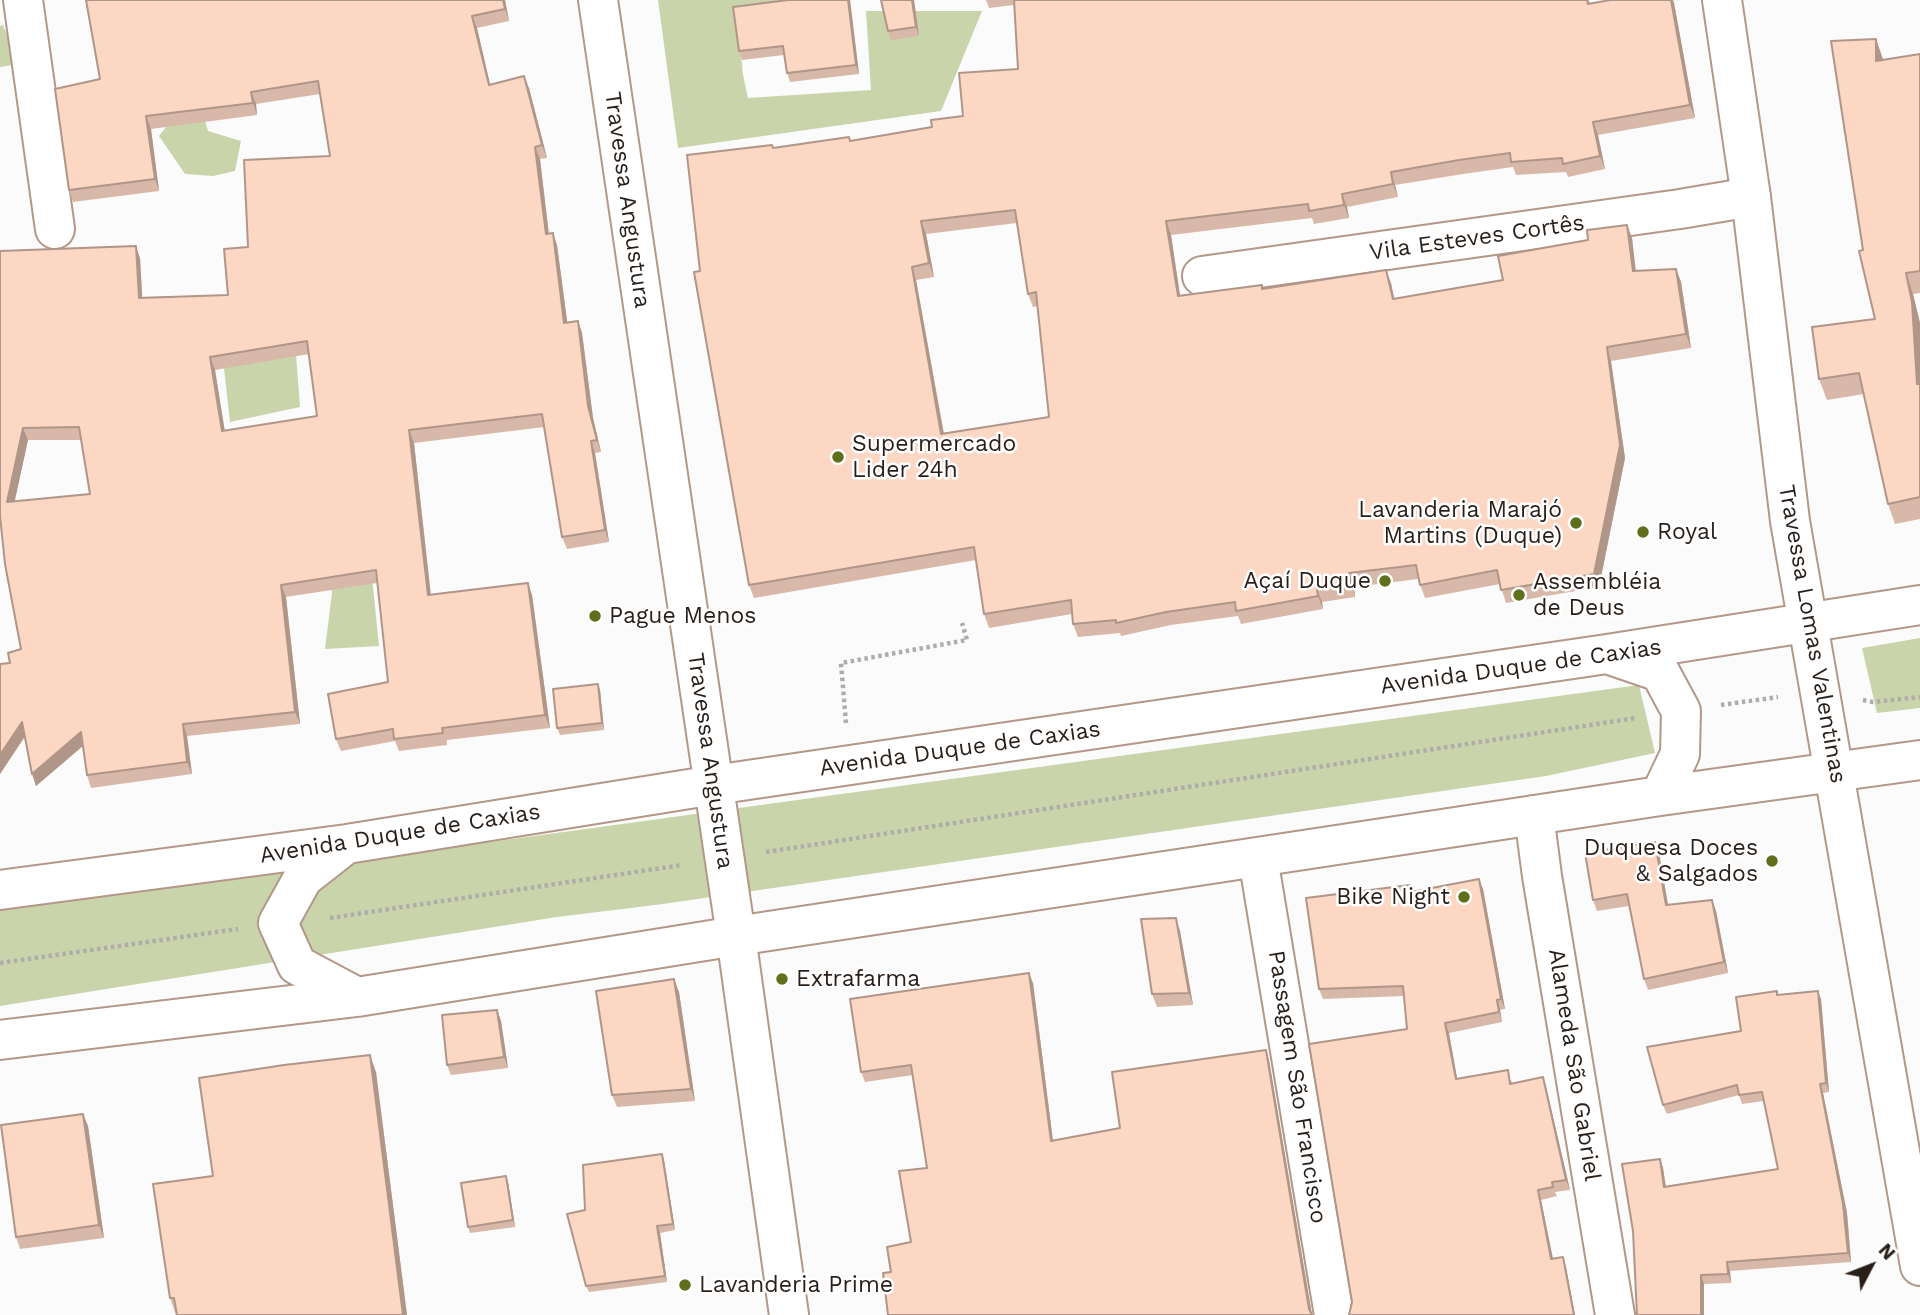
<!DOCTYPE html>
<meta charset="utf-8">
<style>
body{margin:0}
#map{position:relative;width:1920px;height:1315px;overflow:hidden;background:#fbfbfb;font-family:"Work Sans",sans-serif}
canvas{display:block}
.north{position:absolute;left:1836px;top:1231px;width:70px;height:70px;-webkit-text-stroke:5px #fff;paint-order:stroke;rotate:48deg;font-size:19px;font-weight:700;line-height:28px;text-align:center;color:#291f19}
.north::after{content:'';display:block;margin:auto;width:24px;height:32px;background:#291f19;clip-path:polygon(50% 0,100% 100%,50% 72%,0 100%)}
</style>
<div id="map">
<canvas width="1920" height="1315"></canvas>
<div class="north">N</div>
</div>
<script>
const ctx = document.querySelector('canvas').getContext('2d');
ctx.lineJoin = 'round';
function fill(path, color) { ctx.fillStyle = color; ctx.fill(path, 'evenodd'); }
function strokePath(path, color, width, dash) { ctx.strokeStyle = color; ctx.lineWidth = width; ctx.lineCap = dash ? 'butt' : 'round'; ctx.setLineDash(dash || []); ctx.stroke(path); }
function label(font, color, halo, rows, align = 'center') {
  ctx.font = font + ' "Work Sans",sans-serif'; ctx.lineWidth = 5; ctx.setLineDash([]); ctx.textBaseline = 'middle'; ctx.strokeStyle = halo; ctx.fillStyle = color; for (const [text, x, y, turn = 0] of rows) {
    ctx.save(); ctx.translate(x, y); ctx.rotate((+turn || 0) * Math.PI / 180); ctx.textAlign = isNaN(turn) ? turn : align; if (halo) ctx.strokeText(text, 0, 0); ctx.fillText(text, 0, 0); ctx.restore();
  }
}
fill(new Path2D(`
 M658 0H819L737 16 743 75 748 98 871 90 866 11H982L941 111 678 148Z
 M3 25 19 64 0 67V26Z
 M202 110 208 131 241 141 235 171 213 176 185 174 159 136 169 123Z
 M296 354 300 407 230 422 224 368Z
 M328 536 368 538 379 646 325 649 332 593Z
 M1920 638V708L1877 713 1862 648Z
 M1639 685 1655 753 1546 776 663 904 557 917 0 1006V909Z`), '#cad4aa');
const street = new Path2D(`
 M23 0 55 229
 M1202 276 1680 209 1751 197
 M1534 815 1542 876 1615 1315
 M1258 858 1334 1315`);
const secondary = new Path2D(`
 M598 0 736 936 789 1315
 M1722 0 1751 197 1790 521 1920 1266
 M1613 656 1660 672 1681 711 1680 754 1660 796
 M345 845 303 878 278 923 297 965 357 997
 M0 890 347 844 714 785 1607 654 1920 605
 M0 1040 357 997 736 936 1660 796 1920 760`);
strokePath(street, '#b39889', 42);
strokePath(secondary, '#b39889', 42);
strokePath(new Path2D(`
 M1863 700 1873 702 1920 697
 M1721 705 1778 697
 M846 723 841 663 967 640 962 623
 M766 852 1636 718
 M330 918 682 865
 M0 963 238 929`), '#b0acaa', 4.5, [3.5, 3.5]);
strokePath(street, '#fff', 38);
strokePath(secondary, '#fff', 38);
fill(new Path2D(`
 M86 0H508H505L509 21 477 28 490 85 529 88 547 158 540 159 549 233 557 245 567 322 578 321 582 333 593 418 601 452 595 453 609 542 567 549 562 537 544 427 414 443 431 595H532L550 728 447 740V745L399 751 395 741 341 751 336 739 388 682 377 583 286 597 300 724 187 736 192 774 91 788 87 775 83 746 36 786 25 737 0 774 10 663 21 649 0 251 140 258 142 297 228 295 248 247 330 156 320 94 256 104 257 115 151 129 159 191 73 202 69 190 100 79ZM309 354 317 416 224 431 215 370ZM28 440H81L90 494 14 501Z
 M788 0H850L859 74 790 82 787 73 784 55 742 60 739 51Z
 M881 0H914L919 36 891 40 888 31Z
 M986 0H1589L1590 3H1674L1695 118 1598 135 1605 169 1568 177 1566 172 1516 175 1513 167 1463 174 1395 185 1398 197 1347 207 1349 218 1314 224 1312 218 1171 235 1180 295 1262 285 1263 289 1391 283 1394 299 1503 280 1588 240 1627 225 1632 238 1636 271 1676 269 1681 282 1691 348 1611 361 1625 458 1599 587 1506 603 1500 584 1425 598 1418 579 1354 587 1355 597 1322 602 1323 609 1241 624 1238 616 1171 625 1121 636 1120 633 1078 637 1073 624 1072 614 989 628 984 614 976 560 754 598 749 585 700 271 773 148 850 141 932 127 963 116 1018 69 1014 5 989 8ZM1017 223 1028 294 1033 307 1038 306 1049 417 944 433 916 280 934 277 926 234Z
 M1920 54V293L1913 294 1920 323V519L1895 524 1888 504 1864 394 1827 400 1819 379 1875 319 1863 250 1883 60Z
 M600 690 604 730 560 735 557 728Z
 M1659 853 1668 905 1712 900 1716 911 1728 973 1648 990 1644 979 1629 906 1597 911 1593 900Z
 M1483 889 1505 1009 1500 1010 1502 1022 1449 1033 1457 1079 1511 1080 1512 1083 1546 1087 1570 1190 1555 1192 1557 1196 1541 1200 1553 1259 1566 1267 1351 1313 1407 1029 1404 996 1323 999 1319 989 1413 892Z
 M1180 931 1193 1005 1157 1007 1152 994Z
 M1033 983 1053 1140 1120 1128 1266 1050 1269 1060 1312 1315 891 1272 911 1242 927 1168 913 1075 865 1082 861 1072Z
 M679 992 695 1101 617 1107 612 1095Z
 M1778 994 1821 999 1829 1092 1823 1093 1847 1213 1851 1262 1730 1271 1731 1283 1704 1284 1637 1315 1660 1159 1663 1168 1666 1186 1778 1169 1764 1101 1742 1104 1739 1095 1667 1114 1663 1105 1741 1031Z
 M497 1010 501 1021 508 1068 451 1075 447 1065Z
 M376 1072 407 1315H176L170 1298 213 1176Z
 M83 1114 88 1126 104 1238 20 1249 16 1237Z
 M662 1154 664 1160 675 1230 660 1233 667 1282 589 1292 586 1286 585 1210Z
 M506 1176 508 1182 515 1227 470 1233 468 1227Z`), '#d8b9a9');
fill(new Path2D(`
 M503 0H505L509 21 505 9Z
 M848 0H850L859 74 856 65Z
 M912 0H914L919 36 916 27Z
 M1671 0H1673L1674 3 1695 118 1690 105Z
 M472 16 477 28 493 97 489 85Z
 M1876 39 1883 59 1884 81 1876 61Z
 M524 76 529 88 547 158 542 145Z
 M251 92 256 104 257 115 253 103Z
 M146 116 151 129 159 191 155 179Z
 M1593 122 1598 135 1605 169 1600 156Z
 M535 147 540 159 550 246 546 234Z
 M1391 172 1395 185 1398 197 1393 184Z
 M1342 194 1347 207 1349 218 1344 205Z
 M921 221 926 234 934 277 929 263Z
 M1166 221 1171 235 1182 309 1178 296Z
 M1627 225 1632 238 1637 285 1633 271Z
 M553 233 557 245 569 335 564 323Z
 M136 246 140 258 143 310 139 298Z
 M912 267 916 280 946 447 941 434Z
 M1676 269 1681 282 1691 348 1686 334Z
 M1386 270 1391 283 1397 312 1393 299Z
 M1906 273 1913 294 1920 323V393L1917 384Z
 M578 321 582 333 593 418 601 452 597 440 588 406Z
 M1607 347 1611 361 1625 458 1599 587 1594 574Z
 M210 357 215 370 227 444 222 431Z
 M23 428 28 440 12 514 7 502Z
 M409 430 414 443 432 607 428 595Z
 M591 441 595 453 609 542 605 530Z
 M1349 573 1354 587 1355 597 1351 583Z
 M528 583 532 595 550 728 545 715Z
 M281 585 286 597 300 724 295 712Z
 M1317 589 1322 602 1323 609 1318 596Z
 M598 684 600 690 604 730 602 723Z
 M22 722 26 734 0 774V755Z
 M183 724 187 736 192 774 187 762Z
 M81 732 85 744 36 786 32 774Z
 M1655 842 1659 853 1670 916 1666 905Z
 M1479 879 1483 889 1505 1009 1501 999Z
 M1712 900 1716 911 1728 973 1724 962Z
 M1176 918 1180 931 1193 1005 1189 993Z
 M1029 973 1033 983 1054 1150 1051 1141Z
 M674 979 679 992 695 1101 691 1089Z
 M1818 991 1821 999 1829 1092 1826 1083Z
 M1497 1000 1500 1010 1502 1022 1499 1012Z
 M497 1010 501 1021 508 1068 504 1057Z
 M1445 1023 1449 1033 1459 1089 1456 1079Z
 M1266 1050 1269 1060 1312 1315 1309 1309Z
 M370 1055 376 1072 407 1315H403Z
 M1543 1077 1546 1087 1570 1190 1566 1180Z
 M1820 1084 1823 1093 1847 1213 1851 1262 1848 1253Z
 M83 1114 88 1126 104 1238 99 1225Z
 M662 1154 664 1160 675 1230 673 1224Z
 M1660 1159 1663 1168 1667 1196 1664 1187Z
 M506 1176 508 1182 515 1227 513 1220Z
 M1538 1190 1541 1200 1555 1269 1551 1259Z
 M657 1226 660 1233 667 1282 665 1276Z
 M1563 1257 1566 1267 1575 1315H1574Z
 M1727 1262 1730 1271 1731 1283 1728 1274Z
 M1701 1275 1704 1284V1315H1701Z`), '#b09689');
const building = new Path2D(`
 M86 0H503L505 9 472 16 489 85 524 76 542 145 535 147 546 234 553 233 564 323 578 321 588 406 597 440 591 441 605 530 562 537 542 414 409 430 428 595 528 583 545 715 442 728 443 733 394 739 393 729 336 739 328 694 388 682 376 570 281 585 295 712 183 724 187 762 87 775 81 732 32 774 22 722 0 755V664L10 663 8 653 21 649 5 564 0 516V251L136 246 139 298 228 295 224 249 248 247 244 160 330 156 318 81 251 92 253 103 146 116 155 179 69 190 55 89 100 79ZM307 341 317 416 222 431 210 357ZM79 427 90 494 7 502 23 428Z
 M788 0H848L856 65 787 73 783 46 739 51 733 7Z
 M881 0H912L916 27 888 31Z
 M1014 0H1587L1588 4 1610 0H1671L1690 105 1593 122 1600 156 1563 164 1562 158 1511 162 1510 153 1459 160 1391 172 1393 184 1342 194 1344 205 1309 211 1308 204 1166 221 1178 296 1262 285V289L1386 270 1393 299 1503 280 1498 256 1588 240 1587 230 1627 225 1633 271 1676 269 1686 334 1607 347 1620 445 1594 574 1501 590 1497 570 1420 585 1416 565 1349 573 1351 583 1317 589 1318 596 1236 611 1235 602 1166 612 1116 623V620L1073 624 1071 600 984 614 974 547 749 585 694 272 700 271 687 155 772 145 773 148 849 137 850 141 932 127 931 120 963 116 959 73 1018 69ZM1015 210 1028 294 1036 292 1049 417 941 434 912 267 929 263 921 221Z
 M1876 39V61L1920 54V271L1906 273 1912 302 1917 384H1920V497L1888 504 1859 373 1819 379 1812 327 1875 319 1859 251 1863 250 1831 41Z
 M598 684 602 723 557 728 553 689Z
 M1655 842 1666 905 1712 900 1724 962 1644 979 1627 894 1593 900 1585 853Z
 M1479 879 1501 999 1497 1000 1499 1012 1445 1023 1456 1079 1508 1070 1510 1084 1543 1077 1566 1180 1552 1182 1553 1187 1538 1190 1551 1259 1563 1257 1574 1315H1349L1352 1302 1309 1044 1407 1029 1403 986 1319 989 1306 898 1410 885 1411 892Z
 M1176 918 1189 993 1152 994 1141 919Z
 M1029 973 1051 1141 1120 1128 1112 1072 1266 1050 1309 1309 1312 1315H888L883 1273 891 1272 887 1247 911 1242 899 1171 927 1168 911 1065 861 1072 850 999Z
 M674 979 691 1089 612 1095 596 991Z
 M1777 991V995L1818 991 1826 1083 1820 1084 1843 1204 1848 1253 1727 1262 1728 1274 1701 1275V1315H1637L1633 1231 1622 1164 1660 1159 1664 1187 1778 1169 1762 1092 1739 1095 1737 1085 1663 1105 1647 1047 1741 1031 1736 997Z
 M497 1010 504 1057 447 1065 442 1015Z
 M370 1055 403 1315H177L174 1298H170L153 1184 213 1176 199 1078 284 1065Z
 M83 1114 99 1225 16 1237 1 1125Z
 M662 1154 673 1224 657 1226 665 1276 586 1286 567 1214 585 1210 583 1165Z
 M506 1176 513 1220 468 1227 461 1183Z`);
fill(building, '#fbd7c4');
strokePath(building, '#b09689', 2);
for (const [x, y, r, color] of [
 [838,457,7,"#5f6f1b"],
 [1576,523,7,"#5f6f1b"],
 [1643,532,7,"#5f6f1b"],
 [1385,581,7,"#5f6f1b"],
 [1519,595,7,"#5f6f1b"],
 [595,616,7,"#5f6f1b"],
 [1772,861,7,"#5f6f1b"],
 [1464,897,7,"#5f6f1b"],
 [782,979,7,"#5f6f1b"],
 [685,1285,7,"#5f6f1b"]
]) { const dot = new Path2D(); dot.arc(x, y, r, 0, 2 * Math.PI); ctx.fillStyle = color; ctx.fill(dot); strokePath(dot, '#fff', 2.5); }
label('23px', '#291f19', '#fff', [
 ["Travessa Angustura",627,200,82],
 ["Vila Esteves Cortês",1477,238,-8],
 ["Travessa Lomas Valentinas",1812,634,80],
 ["Avenida Duque de Caxias",1521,667,-8],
 ["Avenida Duque de Caxias",960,749,-8],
 ["Travessa Angustura",710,761,82],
 ["Avenida Duque de Caxias",400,834,-9],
 ["Alameda São Gabriel",1574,1065,81],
 ["Passagem São Francisco",1297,1087,81]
]);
label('23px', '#291f19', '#fff', [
 ["Supermercado",852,444],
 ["Lider 24h",852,470],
 ["Lavanderia Marajó",1562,510,"right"],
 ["Martins (Duque)",1562,536,"right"],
 ["Royal",1657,532],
 ["Açaí Duque",1371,581,"right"],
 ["Assembléia",1533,582],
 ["de Deus",1533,608],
 ["Pague Menos",609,616],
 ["Duquesa Doces",1758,848,"right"],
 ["& Salgados",1758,874,"right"],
 ["Bike Night",1450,897,"right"],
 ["Extrafarma",796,979],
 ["Lavanderia Prime",699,1285]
], 'left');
</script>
